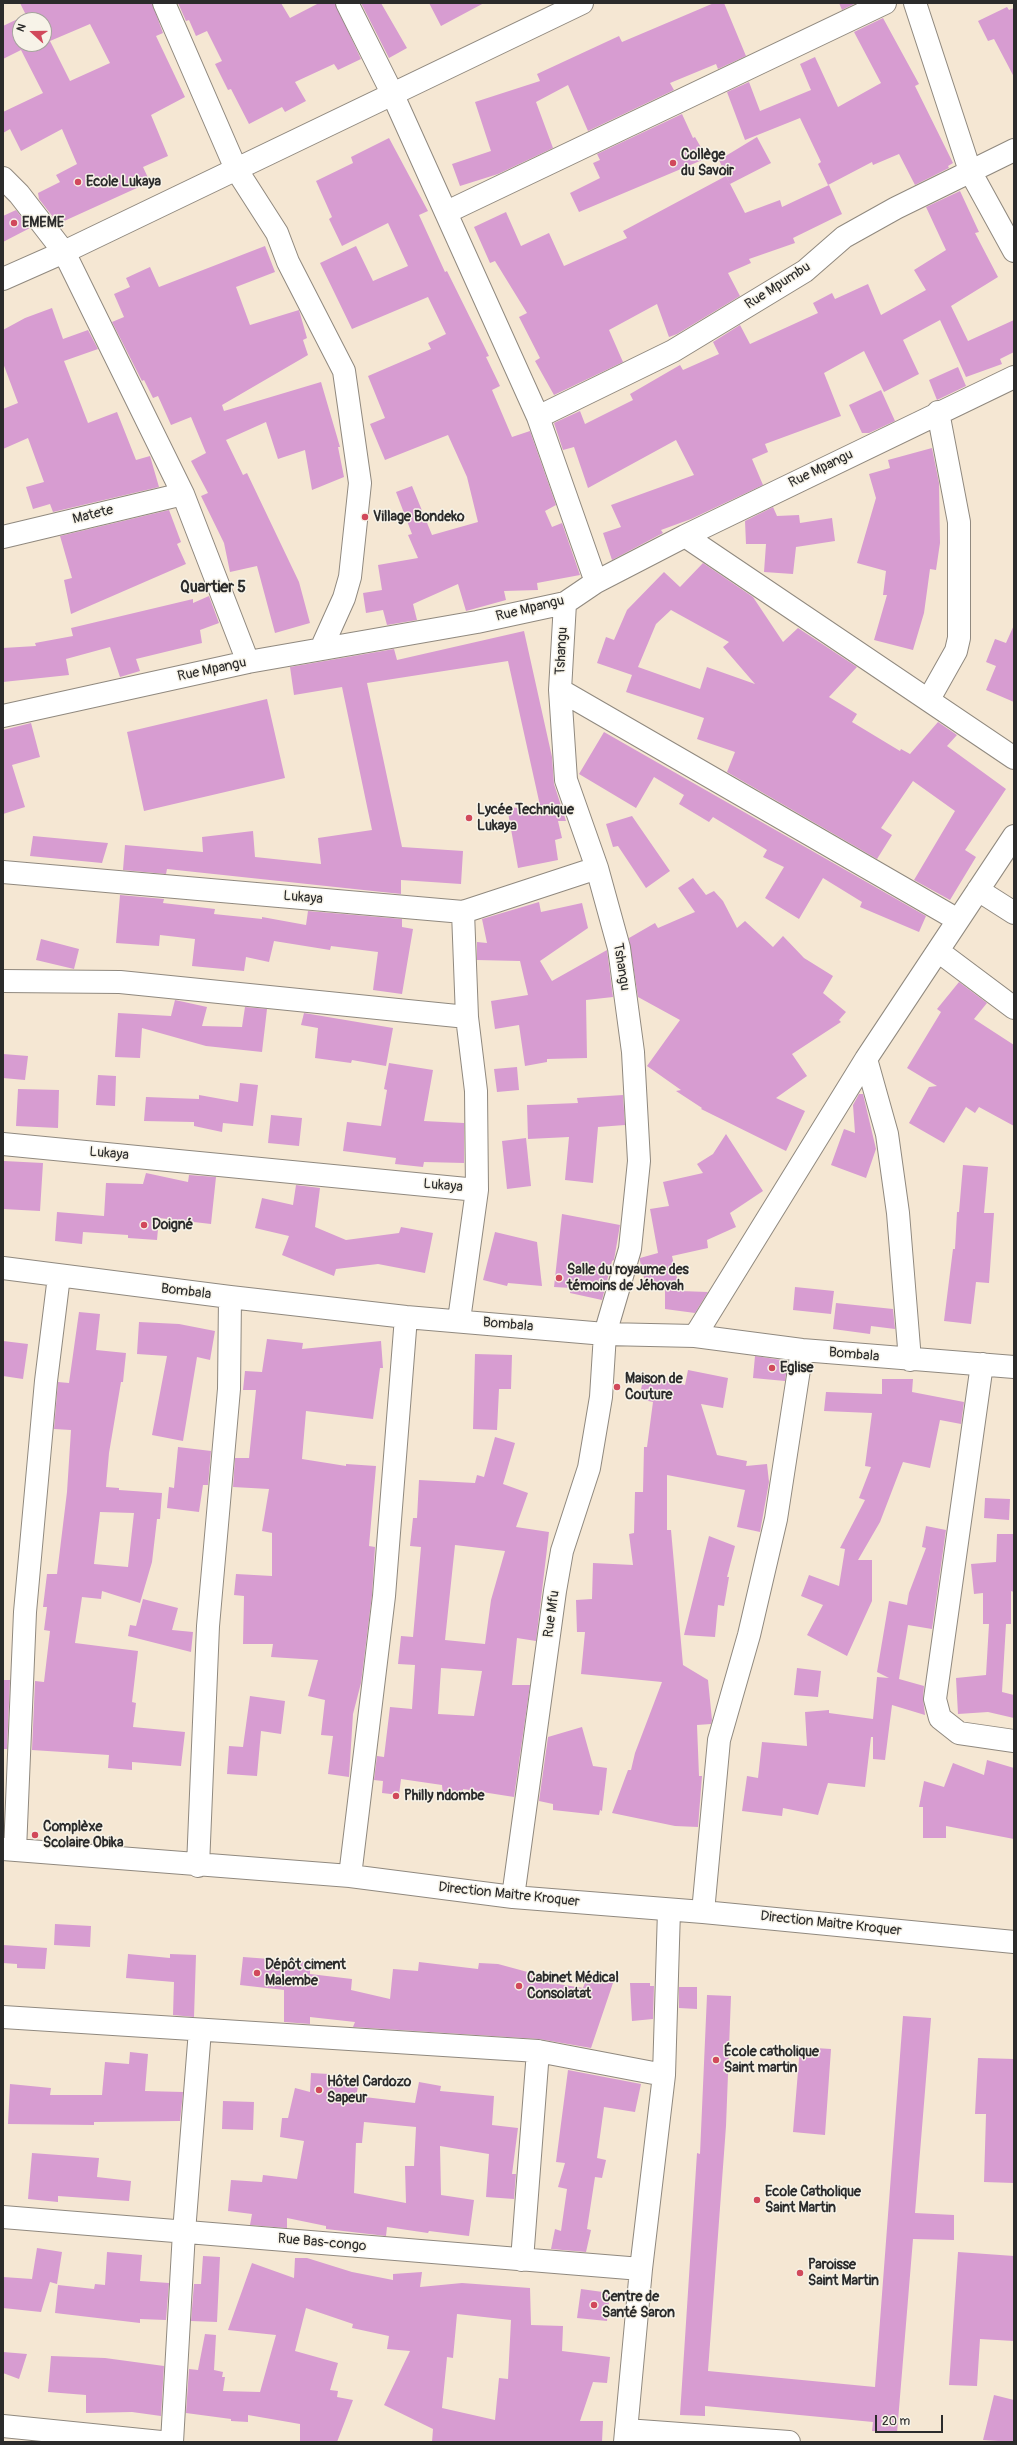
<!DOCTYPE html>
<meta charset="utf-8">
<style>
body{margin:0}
#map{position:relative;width:1017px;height:2445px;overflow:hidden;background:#f5e7d3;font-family:Pangolin,sans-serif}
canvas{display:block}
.frame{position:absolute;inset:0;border:4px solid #2b2b2b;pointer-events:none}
.north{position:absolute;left:12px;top:12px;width:40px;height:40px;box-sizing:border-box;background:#f7f3e8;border:1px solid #a5a39c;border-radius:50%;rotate:291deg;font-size:11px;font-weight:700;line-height:16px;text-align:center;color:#2b2b2b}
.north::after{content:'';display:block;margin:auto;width:14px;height:18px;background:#d1495b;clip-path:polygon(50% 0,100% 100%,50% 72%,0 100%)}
.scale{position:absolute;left:875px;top:2415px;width:68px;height:18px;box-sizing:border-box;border:2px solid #2b2b2b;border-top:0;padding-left:5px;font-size:12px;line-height:14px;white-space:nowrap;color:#2b2b2b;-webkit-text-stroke:3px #f7f3e8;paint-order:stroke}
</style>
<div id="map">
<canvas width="1017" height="2445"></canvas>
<div class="frame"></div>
<div class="north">N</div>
<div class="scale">20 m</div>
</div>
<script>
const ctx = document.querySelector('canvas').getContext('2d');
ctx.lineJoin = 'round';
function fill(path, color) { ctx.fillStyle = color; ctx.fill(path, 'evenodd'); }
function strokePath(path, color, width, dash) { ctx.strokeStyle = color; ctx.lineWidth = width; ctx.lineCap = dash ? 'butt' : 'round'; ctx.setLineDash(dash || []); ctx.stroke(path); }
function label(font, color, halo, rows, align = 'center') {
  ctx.font = font + ' Pangolin,sans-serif'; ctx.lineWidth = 3; ctx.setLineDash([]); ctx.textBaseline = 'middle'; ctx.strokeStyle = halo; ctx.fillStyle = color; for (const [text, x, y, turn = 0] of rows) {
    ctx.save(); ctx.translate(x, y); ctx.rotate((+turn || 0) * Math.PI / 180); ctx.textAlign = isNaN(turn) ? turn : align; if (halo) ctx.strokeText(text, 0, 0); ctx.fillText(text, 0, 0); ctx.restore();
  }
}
fill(new Path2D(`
 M20 3H152L163 33 156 36 185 97 151 115 168 156 143 167 150 182 62 222 58 214 53 217 39 199 38 193 60 182 56 175 77 164 62 129 21 151 10 129 3 133V112L43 93 21 50 3 59V26L26 15ZM20 20H44V44H20ZM90 24 110 63 70 81 50 41Z
 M178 3H281L290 18 319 3H335L361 59 338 70 334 64 295 82 306 101 285 112 282 107 249 124 231 89 228 90 215 64 222 61 207 31 196 36 189 20 186 21Z
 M361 3H381L407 48 389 58Z
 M429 3H484L441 26Z
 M714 3H724L746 56 718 69 716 64 670 83 674 90 588 131 568 85 536 102 553 148 498 174 460 186 452 164 491 151 475 102 540 81 537 74 619 36 622 42Z
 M839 3H856L842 10Z
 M1007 7 1009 10 1014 8V77L994 39 988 41 978 21Z
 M883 18 919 84 915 86 953 163 948 166 949 168 915 185 899 154 873 165 872 162 828 185 818 164 821 162 800 118 745 140 727 92 749 82 760 111 811 90 800 64 815 57 838 107 881 83 854 32Z
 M682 114 693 138 695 137 707 158 579 212 570 193 600 178 593 163 600 160 597 154Z
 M757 137 771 163 730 184 719 160Z
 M389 138 428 211 419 215 445 272 447 271 489 356 486 357 500 386 492 390 512 437 530 431 556 505 545 511 552 527 562 523 580 575 537 583 538 590 504 591 506 600 466 611 458 584 413 604 417 620 387 625 383 610 366 613 363 593 382 590 378 565 418 558 408 535 412 534 396 492 412 486 432 535 478 522 467 477 448 435 385 460 370 424 385 418 368 376 431 349 428 343 446 334 428 297 352 329 320 263 356 246 373 281 408 266 388 223 342 246 329 219 332 217 316 181 353 163 351 157Z
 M726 176 745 213 780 200 782 207 829 185 842 214 793 238 795 243 749 259 751 263 728 273 740 296 677 334 669 337 657 304 609 330 623 362 554 395 535 361 540 358 519 317 527 313 495 261 490 263 474 227 506 212 521 246 549 233 564 266 627 238 623 231Z
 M960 191 979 232 975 233 998 277 951 306 968 341 1014 320V352L1000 359 1002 364 966 377 940 320 903 340 919 374 884 392 864 351 824 373 841 416 765 444 768 452 752 459 763 485 691 519 661 530 663 533 612 560 603 533 621 527 611 505 694 475 676 440 588 488 574 447 563 450 554 423 580 411 585 424 633 400 630 394 680 365 683 370 719 354 713 342 740 325 750 344 818 313 813 303 832 293 835 299 868 284 881 315 926 290 914 270 946 250 926 207Z
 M16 210 30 228 3 242V216Z
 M265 246 275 272 236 287 250 325 299 310 307 338 303 340 308 355 222 405 224 411 321 382 340 447H338L344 477 312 490 305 450 278 459 266 422 226 440 243 475 247 473 299 582 310 623 275 633 257 566 230 572 224 543 201 496 208 493 191 461 206 453 191 417 171 425 158 396 153 398 144 380 142 381 112 322 124 317 114 294 130 287 126 278 150 267 159 287Z
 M52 308 63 339 88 330 98 349 64 361 88 423 117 412 136 460 150 456 159 487 53 512 50 504 33 509 26 487 44 482 28 438 3 449V409L18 403 3 363V330L25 318Z
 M958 367 966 386 937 400 929 380Z
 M881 390 895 421 869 433H862L849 405Z
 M932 448 939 483 940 543 936 570 930 569 924 613 913 650 874 640 887 595H883L886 571 857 563 876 498 869 474 890 468 888 460Z
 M773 507 777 516 799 515 800 523 832 518 835 541 796 547 793 574 764 572 766 544H746L745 521Z
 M169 510 181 542 177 544 186 564 71 614 64 580 72 578 60 536Z
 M703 563 753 597 783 642 798 628 857 667 829 697 857 714 852 722 900 751 901 749 910 754 938 722 957 735 947 746 1006 789 965 850 976 857 950 900 914 880 955 811 913 781 881 828 892 835 877 859 727 772 735 752 697 739 704 718 626 692 632 675 597 663 606 637 614 640 627 610 664 572 680 587ZM671 610 729 642 723 647 755 684 707 667 700 689 638 667 656 624Z
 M209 596 219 623 200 630 202 643 136 659 140 671 120 677 110 647 66 659 69 675 3 682V648L36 646 35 643 73 636 71 628 193 599V603Z
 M1014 625V702L986 690 996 666 986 662 995 639 1006 643Z
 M524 631 552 757 554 784 566 821H558L562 838 555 840 558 860 518 868 507 807 541 810 508 661 367 683 402 847 463 851 461 884 401 880V894L167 869 166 874 123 870 125 845 203 852 202 837 253 831 255 857 321 864 318 838 372 830 342 687 294 695 290 667 394 649 397 660Z
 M267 699 285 778 144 811 127 732Z
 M31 723 40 757 12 765 25 807 3 814V730Z
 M604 732 926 916 919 932 860 907 862 902 823 878 799 919 765 898 784 867 763 857 767 850 713 817 709 822 679 804 684 795 654 777 636 808 579 774Z
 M632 816 670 871 646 888 618 846 613 847 606 824Z
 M33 836 108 843 102 863 30 856Z
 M693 878 706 895 714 891 723 901 737 928 745 921 773 947 783 936 804 958 833 976 823 993 846 1012 839 1020 841 1022 792 1054 807 1076 776 1098 805 1111 786 1151 701 1109 702 1108 676 1091 681 1090 647 1066 680 1020 638 997 629 938 655 923 658 928 695 912 678 888Z
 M120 895 164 899 163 903 215 909 214 914 262 919V917L306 925 308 911 402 919V927L413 929 402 994 373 990 378 952 331 946 330 950 274 941 269 962 246 957 244 971 192 966 195 939 160 935 159 946 116 943Z
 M539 902 541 912 582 903 588 928 540 961 552 981 607 950 613 997 586 1000 587 1058 547 1059V1062L525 1066 519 1025 495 1029 491 1001 528 995 520 961 477 960V942L487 943 482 919Z
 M41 939 79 949 74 969 36 960Z
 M959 982 987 1003 974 1019 1014 1045V1126L979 1107 975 1113 966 1107 944 1143 909 1123 929 1087 937 1086 907 1068 941 1012 937 1009Z
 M175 1000 207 1007 202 1026 242 1027 245 1007 267 1009 262 1052 206 1046 142 1028 140 1058 115 1057 118 1013 171 1016Z
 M304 1013 393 1028 386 1066 352 1060 351 1063 315 1058 318 1028 301 1025Z
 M3 1054 28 1056 25 1080 3 1078Z
 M389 1063 433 1070 424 1121 464 1123V1163L424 1162 423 1167 395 1164 396 1158 343 1151 347 1122 381 1126 387 1090 384 1089Z
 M517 1067 519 1090 497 1092 494 1069Z
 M98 1075 116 1076 115 1106 96 1105Z
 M240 1083 258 1085 253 1126 223 1123 222 1132 194 1126V1122L144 1121 146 1097 199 1099V1095L238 1102Z
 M18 1089 59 1090 58 1128 16 1126Z
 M859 1094H863L876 1149 866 1178 831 1165 844 1129 855 1133 853 1105Z
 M623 1095 625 1125 598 1127 593 1183 565 1180 569 1137 528 1139 527 1105 578 1103 577 1098Z
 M271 1115 302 1118 299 1146 268 1143Z
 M726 1134 763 1191 730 1213 736 1227 707 1240 708 1248 672 1256 680 1291 708 1292 695 1313 665 1309V1285L647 1290 640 1261V1258L658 1253 650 1209 669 1206 663 1182 703 1173 697 1164 713 1154Z
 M526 1138 531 1186 507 1189 502 1141Z
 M4 1161 43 1163 40 1211 3 1209Z
 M963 1165 988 1167 984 1213H994L989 1283 976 1282 971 1324 944 1321 953 1249H955L957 1212H959Z
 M146 1173 188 1182 189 1175 216 1177 211 1224 159 1218 157 1240 128 1238V1235L83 1232 82 1244 55 1241 57 1212 104 1216 106 1183 143 1184Z
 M296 1185 320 1188 315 1227 346 1240 399 1233 401 1227 433 1233 425 1273 378 1264 336 1269 334 1276 282 1255 289 1236 255 1228 262 1198 293 1205Z
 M562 1214 620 1225 614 1260 612 1261 602 1300 570 1293 571 1288 554 1287Z
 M495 1232 537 1242 542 1286 508 1283 507 1286 483 1280Z
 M795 1287 834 1291 831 1314 793 1310Z
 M836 1303 893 1309 895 1329 871 1326 870 1334 833 1329Z
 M79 1312 100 1314 96 1350 126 1353 123 1382H121L109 1453 106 1487 119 1488V1490L162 1493 160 1519H157L152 1562 140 1603 102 1591 101 1599 82 1597 75 1643 138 1651 132 1702 136 1703 133 1727 185 1732 181 1766 132 1762V1770L108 1768 109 1755 32 1750 35 1681 44 1682 50 1631 44 1630 47 1607H43L47 1574H57L67 1492 71 1430 54 1429 58 1382 69 1383ZM100 1512 134 1513 128 1567 94 1564Z
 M139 1322 179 1324 215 1331 210 1360 197 1357 183 1441 152 1435 167 1356 137 1354Z
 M267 1339 303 1343 302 1349 381 1341 383 1368H380L373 1419 306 1411 302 1459 346 1466V1464L376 1466 369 1546 375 1547 372 1595 361 1683 353 1714 349 1777 328 1774 333 1736 321 1735 325 1700 308 1696 318 1660 271 1657 273 1644H243L244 1596 234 1595 236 1574 272 1576V1533L262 1531 269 1489 233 1487 235 1458H249L256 1390H243L245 1371 262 1372Z
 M3 1341 28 1344 23 1379 3 1376Z
 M475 1354 512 1355 511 1389H499L497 1430 473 1429Z
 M755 1356 788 1361 785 1381 753 1378Z
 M688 1370 728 1378 723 1408 701 1404 717 1455 747 1461 746 1466 767 1464 769 1482 760 1532 737 1527 745 1490 667 1475V1530H671L683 1665 708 1680 712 1720 711 1724 697 1725 699 1776H702L698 1827 675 1826 612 1813 628 1770H631L635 1753 662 1682 581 1674 585 1632H577L576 1600 592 1599 593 1563 633 1565 629 1534 634 1533 635 1492H643L644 1447H647L653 1402 639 1399 644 1375 685 1385Z
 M882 1379H913L912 1392 964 1402 961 1424 940 1420 930 1468 903 1462 880 1522 858 1560H872V1601L847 1656 807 1635 823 1605 801 1596 809 1575 839 1586 845 1549 840 1548 865 1500 859 1498 871 1467 865 1466 872 1413 824 1411 826 1392 882 1394Z
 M495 1437 515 1443 503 1484 528 1493 516 1527 549 1532 536 1641 517 1638 512 1685H530L514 1797 463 1789V1796L443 1798 442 1785 401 1779 399 1795 382 1793 383 1781 374 1780 377 1756 384 1757 390 1707 412 1709 415 1665 398 1664 401 1636 413 1637 421 1547 410 1546 413 1518H417L419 1480 475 1483 477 1475 484 1477ZM455 1545 505 1551 491 1600 485 1644 445 1640ZM441 1668 482 1671 474 1716 438 1714Z
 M178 1447 211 1451 208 1485H203L199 1512 167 1508 169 1487 174 1488Z
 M985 1498 1010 1499 1009 1520 984 1518Z
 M926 1526 946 1530 932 1629 908 1625 899 1679 924 1686 923 1698 925 1715 892 1705 885 1760 873 1759V1737H871L865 1787 828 1783 818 1815 783 1808 782 1816 742 1811 747 1776 758 1778 762 1742 807 1746 805 1712 829 1710V1713L873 1719 877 1677 889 1678 877 1672 889 1601 907 1605 909 1593 926 1548 922 1547Z
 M997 1534H1014V1592L1011 1591V1624H1006L1002 1692 1014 1695V1718L988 1712 958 1714 956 1678 986 1675 989 1624H983V1593L974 1594 971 1564 996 1562Z
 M709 1536 735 1546 727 1577H729L724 1606 718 1605 715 1637 684 1635Z
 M143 1599 178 1608 172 1630 193 1632 191 1652 128 1636 130 1625 136 1626Z
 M797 1668 821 1671 818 1697 794 1695Z
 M3 1680H10L7 1749H3Z
 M250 1696 285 1701 281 1734 261 1731 257 1776 227 1774 229 1746 243 1747Z
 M582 1727 593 1766 607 1768 602 1811 600 1810 599 1815 553 1810V1804L539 1801 548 1737Z
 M987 1760 1014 1768V1839L946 1826V1838H923V1807H919L924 1781 944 1787 953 1763 984 1775Z
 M55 1924 91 1926 90 1947 54 1945Z
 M3 1945 47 1948 45 1969 17 1968V1964L3 1963Z
 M128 1954 170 1958V1954L196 1955 194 2017 173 2015 174 1982 126 1978Z
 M243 1957 310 1962V1974L352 1979 351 1990 390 1999 393 1969 418 1971 419 1962 478 1969 479 1963 498 1964 535 1974 533 1980 583 1988 586 1980 596 1983H613L591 2048 539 2039 353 2027 355 2022 310 2017V2024L284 2022V1990L240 1985Z
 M630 1983H650V1986H654L653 2019 632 2021Z
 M679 1987H697V2009L679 2008Z
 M707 1995 731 1996 726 2126 708 2371 875 2387 903 2016 931 2018 915 2213 954 2215V2240L913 2239 897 2433 872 2431 873 2422 705 2406V2416L680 2415 697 2153 700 2154Z
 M800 2047 831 2049 825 2135 793 2132Z
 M130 2052 148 2054 145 2091 183 2092 180 2121 94 2122V2125L8 2124 10 2084 51 2088 50 2095H102L105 2062 129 2064Z
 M978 2058 1014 2059V2183L984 2182 986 2114H975Z
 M568 2070 641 2084 635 2112 604 2107 597 2158 606 2160 602 2178 595 2177 587 2229 591 2230 586 2252 551 2249 555 2229 561 2231 567 2189 558 2187 565 2163 556 2162Z
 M311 2073 329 2074 328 2079 358 2087 356 2096 415 2103 419 2082 441 2086 440 2091 494 2096 492 2125 518 2128 512 2174H516L514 2199 486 2197 489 2154 440 2146 441 2195 474 2200 469 2236 429 2231 428 2233 387 2227 386 2236 369 2234 326 2229V2226L287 2218V2228L250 2225 252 2214 228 2211 231 2180 262 2182 263 2175 297 2179 304 2141 280 2137 282 2118H288L295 2088 310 2092ZM364 2122 416 2127 414 2166H405L406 2203 354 2193 356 2143H362Z
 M223 2101 254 2102 253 2130 222 2129Z
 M32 2153 99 2158 97 2177 131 2181 129 2201 58 2196V2202L28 2199Z
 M37 2248 62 2252 57 2284 50 2282 41 2312 3 2308V2277L32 2279Z
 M107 2252 142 2255 140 2281 169 2283 166 2320 140 2319V2323L55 2313 58 2285 94 2289 95 2284 105 2285Z
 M958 2252 1014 2256V2341L980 2339 977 2386 949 2385Z
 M203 2256 220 2257 217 2322 191 2321 194 2284H201Z
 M295 2258H307L352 2272 393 2280V2274L422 2272 420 2287 462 2283 530 2288 531 2325 563 2326 562 2351 610 2357 607 2383 593 2382 580 2421H603L602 2442H432L433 2429 384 2405 410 2351 387 2349 389 2336 352 2328 353 2324 306 2308 295 2351 338 2363 330 2390 338 2391 337 2397 353 2400 337 2442H300V2424L248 2415V2422L231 2421V2419L186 2413 189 2369 198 2370 205 2334 216 2335 214 2370 223 2372 222 2377H225L223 2391 260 2392 276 2335 228 2330 252 2263 294 2278ZM457 2314 511 2320 508 2379 499 2378 495 2420 442 2408 447 2357 453 2358Z
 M581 2289 610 2293 607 2321 577 2318Z
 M3 2352 27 2354 19 2379 3 2373Z
 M51 2356 105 2358 164 2366 161 2416 132 2412 86 2413V2395L48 2392Z
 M994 2395 1014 2400V2442L983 2440Z`), '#d79cd1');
const minor = new Path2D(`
 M164 3 236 169 277 233 288 262 344 371 360 483 350 577 344 598 321 649
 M347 3 392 93 538 417 596 582
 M915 3 970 171 1014 251
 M3 178 19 194 64 252 183 494 248 662
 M447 212 885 3
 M3 279 64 252 582 3
 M538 417 673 351 805 271 844 237 896 208 1014 150
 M685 536 1014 758
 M3 537 183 494
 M560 690 958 920
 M929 699 956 651 959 638V522L938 412
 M3 716 248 662 477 622 565 603 596 582 685 536 1014 377
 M3 872 463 912 597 868
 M978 890 1014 913
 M938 951 1014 1008
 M3 981 120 982 467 1017
 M866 1059 887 1134 898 1213 910 1360
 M3 1144 477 1190
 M3 1268 230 1297 406 1317 605 1334 695 1336 802 1350 1014 1367
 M459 1320 477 1190 476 1091 467 1017 463 912
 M695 1336 866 1059 1014 836
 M982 1364 935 1699 940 1718 959 1733 1014 1741
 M3 1849 350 1876 513 1897 703 1912 1014 1942
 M15 1850 25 1612 46 1381 59 1276
 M198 1866 208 1626 229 1389 230 1297
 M350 1876 384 1596 406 1317
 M513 1897 555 1591 562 1551 589 1468 601 1397 605 1334 630 1249 639 1161 633 1052 619 948 597 868 566 780 560 690 565 603
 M703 1912 719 1740 749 1635 776 1519 802 1350
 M3 2017 538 2051 664 2075
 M3 2217 641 2269
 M522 2260 538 2051
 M3 2426 161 2442
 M626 2430 789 2442
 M172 2442 184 2232 200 2030
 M625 2442 641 2269 664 2075 669 1910`);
strokePath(minor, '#90897f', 24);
strokePath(minor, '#fff', 22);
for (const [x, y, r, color] of [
 [673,163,4,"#d1495b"],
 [78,182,4,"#d1495b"],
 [14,223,4,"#d1495b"],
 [365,517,4,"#d1495b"],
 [469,818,4,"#d1495b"],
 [144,1225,4,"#d1495b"],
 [559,1278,4,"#d1495b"],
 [772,1368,4,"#d1495b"],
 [617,1387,4,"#d1495b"],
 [396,1796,4,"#d1495b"],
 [35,1835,4,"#d1495b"],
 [257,1973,4,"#d1495b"],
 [519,1986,4,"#d1495b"],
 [716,2060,4,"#d1495b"],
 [319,2090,4,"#d1495b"],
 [757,2200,4,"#d1495b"],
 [800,2273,4,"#d1495b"],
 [594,2305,4,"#d1495b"]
]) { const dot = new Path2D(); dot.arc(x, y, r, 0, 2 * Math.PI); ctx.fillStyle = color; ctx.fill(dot); strokePath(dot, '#f7f3e8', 1.5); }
label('bold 14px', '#2b2b2b', '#f7f3e8', [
 ["Collège",681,155],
 ["du Savoir",681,171],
 ["Ecole Lukaya",86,182],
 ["EMEME",22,223],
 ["Village Bondeko",373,517],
 ["Lycée Technique",477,810],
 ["Lukaya",477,826],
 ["Doigné",152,1225],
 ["Salle du royaume des",567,1270],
 ["témoins de Jéhovah",567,1286],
 ["Eglise",780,1368],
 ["Maison de",625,1379],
 ["Couture",625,1395],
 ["Philly ndombe",404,1796],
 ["Complèxe",43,1827],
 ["Scolaire Obika",43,1843],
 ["Dépôt ciment",265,1965],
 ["Malembe",265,1981],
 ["Cabinet Médical",527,1978],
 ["Consolatat",527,1994],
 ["École catholique",724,2052],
 ["Saint martin",724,2068],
 ["Hôtel Cardozo",327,2082],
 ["Sapeur",327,2098],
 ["Ecole Catholique",765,2192],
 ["Saint Martin",765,2208],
 ["Paroisse",808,2265],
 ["Saint Martin",808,2281],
 ["Centre de",602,2297],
 ["Santé Saron",602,2313]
], 'left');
label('14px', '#2b2b2b', '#f7f3e8', [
 ["Rue Mpumbu",778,286,-33],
 ["Rue Mpangu",821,469,-26],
 ["Matete",93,515,-14],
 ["Rue Mpangu",530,609,-14],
 ["Tshangu",562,651,-87],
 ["Rue Mpangu",212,670,-12],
 ["Lukaya",303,898,5],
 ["Tshangu",621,967,81],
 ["Lukaya",109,1154,5],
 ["Lukaya",443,1186,5],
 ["Bombala",186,1292,7],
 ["Bombala",508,1325,5],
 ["Bombala",854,1355,5],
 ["Rue Mfu",552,1614,-82],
 ["Direction Maitre Kroquer",509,1895,6],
 ["Direction Maitre Kroquer",831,1924,6],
 ["Rue Bas-congo",322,2243,5]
]);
label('bold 16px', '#2b2b2b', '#f7f3e8', [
 ["Quartier 5",213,588]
]);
</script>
